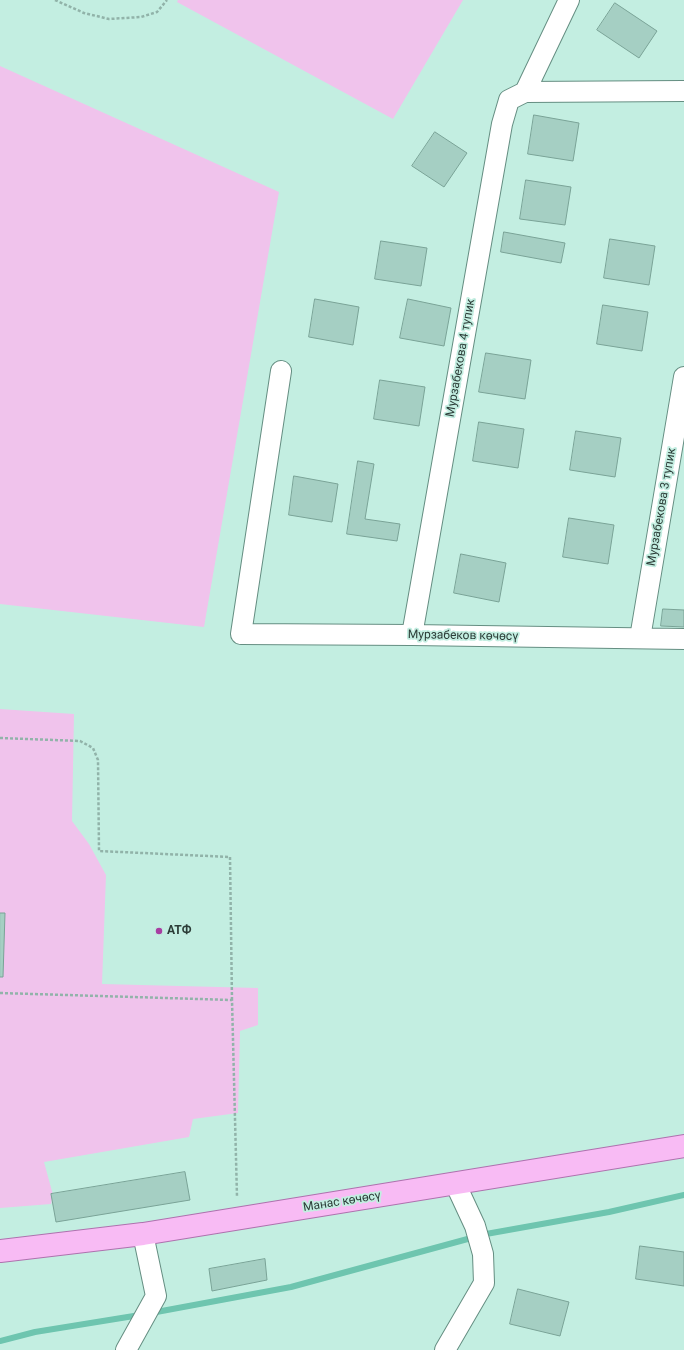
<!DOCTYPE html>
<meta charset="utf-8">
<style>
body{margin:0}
canvas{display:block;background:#c3eee1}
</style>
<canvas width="684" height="1350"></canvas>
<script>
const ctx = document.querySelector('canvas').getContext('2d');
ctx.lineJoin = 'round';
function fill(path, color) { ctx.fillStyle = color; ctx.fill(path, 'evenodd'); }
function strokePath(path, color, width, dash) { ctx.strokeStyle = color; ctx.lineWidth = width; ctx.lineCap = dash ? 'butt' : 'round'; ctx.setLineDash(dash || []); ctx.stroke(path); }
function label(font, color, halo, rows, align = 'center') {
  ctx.font = font + ' Roboto,sans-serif'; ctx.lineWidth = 3.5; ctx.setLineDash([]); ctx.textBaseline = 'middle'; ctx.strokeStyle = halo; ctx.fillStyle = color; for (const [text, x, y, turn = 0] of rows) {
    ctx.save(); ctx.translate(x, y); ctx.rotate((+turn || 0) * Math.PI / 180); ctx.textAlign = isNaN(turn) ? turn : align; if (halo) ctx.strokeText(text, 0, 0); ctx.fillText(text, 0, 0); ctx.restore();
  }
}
fill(new Path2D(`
 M178 0H463L393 119 177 2Z
 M0 66 279 192 204 627 0 604Z
 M0 709 74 714 72 821 89 844 106 875 102 984 258 988V1025L240 1031 238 1113 193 1119 189 1137 44 1162 53 1195 51 1204 0 1208Z`), '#f0c3ec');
strokePath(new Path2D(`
 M151 1313 291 1287 486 1234 609 1212 684 1195
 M0 1341 35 1332 140 1315`), '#6ec5af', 6);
const building = new Path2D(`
 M615 3 657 31 639 58 597 30Z
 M534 115 579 123 573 161 528 154Z
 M435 132 467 153 444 187 412 166Z
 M526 180 571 187 565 225 520 219Z
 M504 232 565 243 561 263 501 252Z
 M610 239 655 246 649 285 604 278Z
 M381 241 427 248 421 286 375 279Z
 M315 299 359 307 353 345 309 337Z
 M408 299 451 308 444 346 400 338Z
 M603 305 648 312 642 351 597 344Z
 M486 353 531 360 525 399 479 392Z
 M380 380 425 387 419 426 374 419Z
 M479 422 524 429 518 468 473 461Z
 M576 431 621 438 615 477 570 470Z
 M358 461 374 464 365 519 400 524 397 541 347 534Z
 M294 476 338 484 332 522 289 515Z
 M569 518 614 525 608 564 563 557Z
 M461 554 506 563 499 602 454 593Z
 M663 609 684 610V627L661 626Z
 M0 913H5L3 977H0Z
 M185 1172 190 1200 56 1222 51 1194Z
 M640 1246 684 1252V1286L636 1279Z
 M265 1259 267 1280 212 1291 209 1269Z
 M518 1289 569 1302 560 1336 510 1324Z`);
fill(building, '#a5cfc3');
strokePath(building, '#7aa397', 1);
const minor = new Path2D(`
 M525 92 569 0
 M281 371 241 634 412 635 684 639
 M412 635 502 124 509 100 525 92 684 91
 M640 638 684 377
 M126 1350 156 1296 143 1234
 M445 1350 484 1283 483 1254 475 1226 455 1183`);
const major = new Path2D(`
 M0 1251 143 1234 684 1146`);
strokePath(minor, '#658e82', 22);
strokePath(major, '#ae72ae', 24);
strokePath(new Path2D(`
 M55 0 84 13 109 19 141 17 157 12 167 0
 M0 738 80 741 93 748 98 760 99 851 230 857 232 1000
 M0 993 232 1000 237 1197`), '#91b3a9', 2.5, [3, 2]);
strokePath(minor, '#fff', 20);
strokePath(major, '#f8bbf4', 22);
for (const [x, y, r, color] of [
 [159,931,4,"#a73fa2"]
]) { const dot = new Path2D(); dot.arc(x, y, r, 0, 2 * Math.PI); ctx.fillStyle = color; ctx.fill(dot); strokePath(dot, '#c3eee1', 1.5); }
label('12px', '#2c3d38', '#c3eee1', [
 ["Мурзабекова 4 тупик",461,358,-80],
 ["Мурзабекова 3 тупик",662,507,-80],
 ["Мурзабеков көчөсү",463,636,1],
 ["Манас көчөсү",342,1202,-9]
]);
label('bold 12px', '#2c3d38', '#c3eee1', [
 ["АТФ",167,931]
], 'left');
</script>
